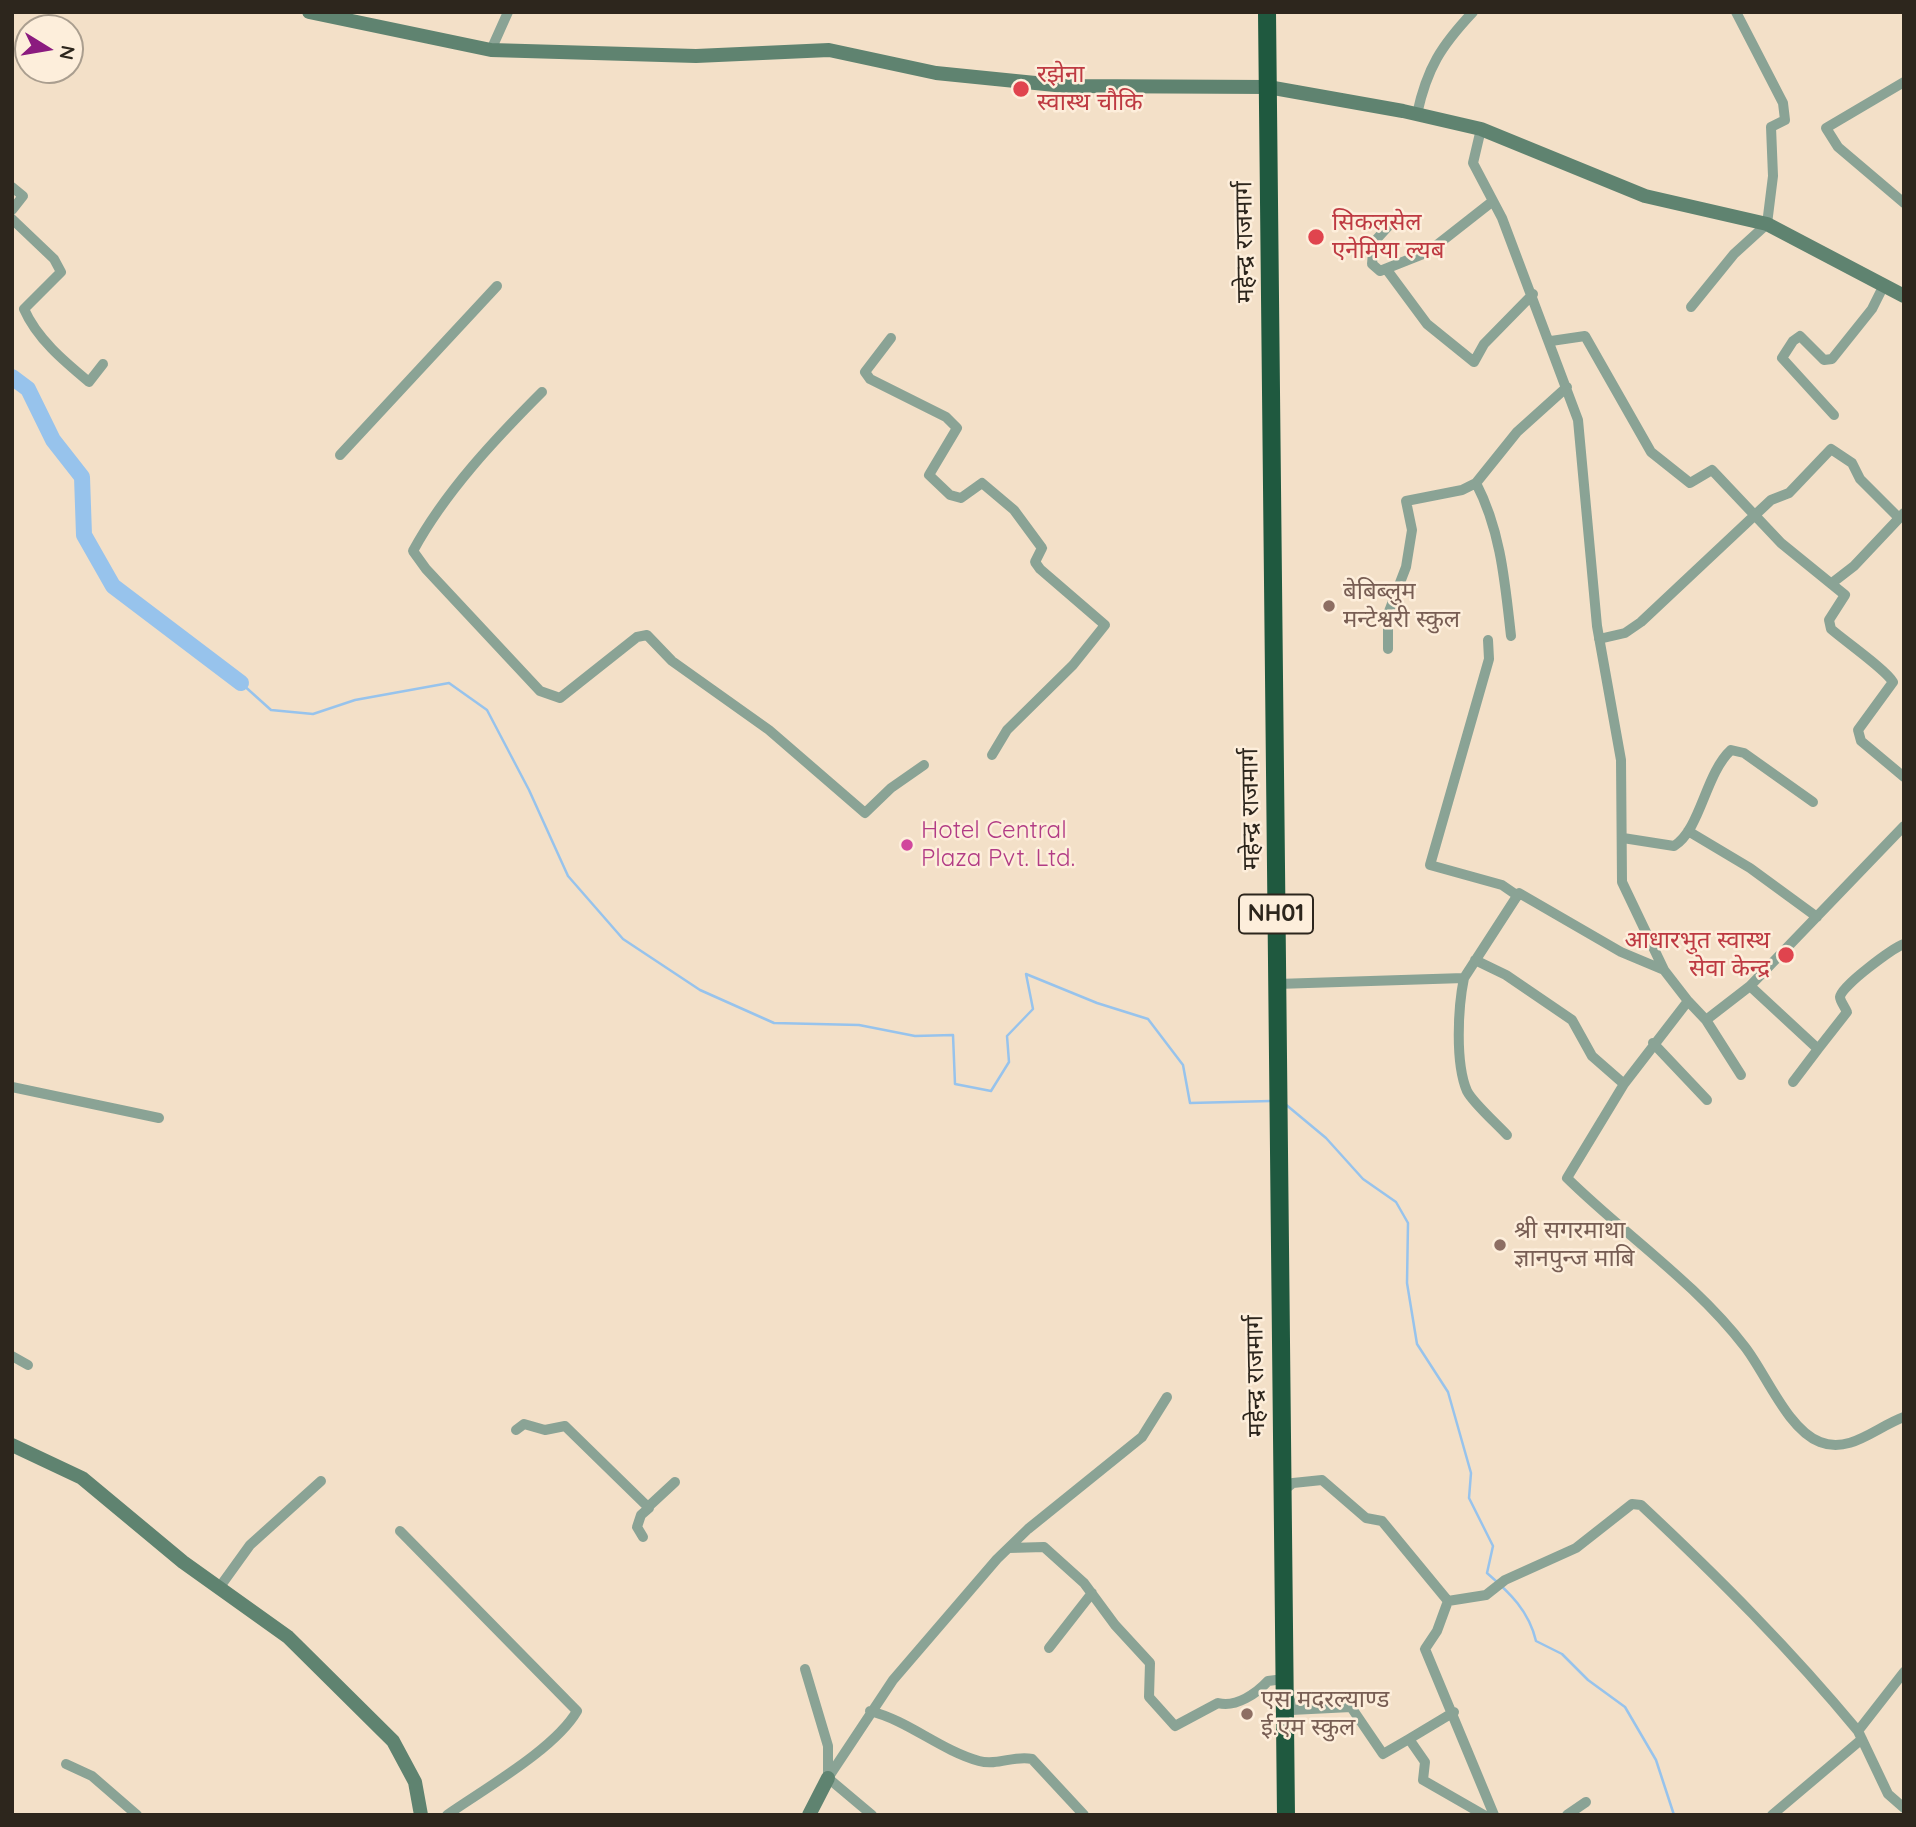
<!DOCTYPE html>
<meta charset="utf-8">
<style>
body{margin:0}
#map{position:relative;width:1916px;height:1827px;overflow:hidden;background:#f3e0c8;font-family:Quicksand,sans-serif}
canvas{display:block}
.frame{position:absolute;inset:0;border:14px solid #2d261d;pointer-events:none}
.north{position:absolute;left:14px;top:14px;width:70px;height:70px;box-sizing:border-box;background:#fdeedb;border:2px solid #aa9e8f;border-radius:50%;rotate:101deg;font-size:19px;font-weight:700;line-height:28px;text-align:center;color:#2d261d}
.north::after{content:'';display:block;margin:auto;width:24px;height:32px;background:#8b1b7f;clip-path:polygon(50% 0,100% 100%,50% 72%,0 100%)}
</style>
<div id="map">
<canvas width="1916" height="1827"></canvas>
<div class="frame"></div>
<div class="north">N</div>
</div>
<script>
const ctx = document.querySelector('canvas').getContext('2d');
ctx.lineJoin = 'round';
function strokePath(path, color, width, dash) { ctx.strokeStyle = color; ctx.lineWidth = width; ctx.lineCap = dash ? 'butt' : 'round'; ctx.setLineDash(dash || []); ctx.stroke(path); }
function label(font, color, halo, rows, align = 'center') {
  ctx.font = font + ' Quicksand,"Noto Sans Devanagari",sans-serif'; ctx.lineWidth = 5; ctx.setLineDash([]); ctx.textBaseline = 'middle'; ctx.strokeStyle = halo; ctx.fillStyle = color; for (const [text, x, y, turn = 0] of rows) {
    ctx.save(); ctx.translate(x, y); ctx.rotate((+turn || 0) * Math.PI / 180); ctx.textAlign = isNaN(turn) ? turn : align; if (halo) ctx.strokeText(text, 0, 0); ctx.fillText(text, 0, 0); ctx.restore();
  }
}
strokePath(new Path2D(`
 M241 683 271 710 313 714 355 700 449 683 487 710 529 790 568 876 623 939 700 990 774 1023 859 1025 915 1036 953 1035 955 1084 991 1091 1009 1062 1007 1036 1033 1009 1026 974 1097 1003 1148 1019 1183 1065 1190 1103 1271 1101
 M1284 1103 1326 1138 1363 1179 1396 1202 1408 1223 1407 1283 1417 1344 1448 1392 1471 1473 1469 1498 1493 1546 1487 1573C1510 1593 1529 1611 1536 1641L1562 1654 1588 1680 1625 1707 1656 1760 1674 1815`), '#97c3ec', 2.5);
strokePath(new Path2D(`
 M12 377 28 389 53 440 82 477 84 535 113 586 241 683`), '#97c3ec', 16);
strokePath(new Path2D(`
 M491 50 508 12
 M1904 82 1826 128 1838 147 1904 203
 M1417 114C1427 68 1441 46 1473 12
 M1481 129 1473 163 1502 218 1578 420 1597 626 1621 760 1622 882 1664 970 1688 1001
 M12 187 23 196 12 210
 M12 219 54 259 61 272 24 309C37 339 65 362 89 382L103 364
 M1394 220 1374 242 1372 264 1380 271 1428 252 1493 201
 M1387 270 1427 324 1474 362 1484 344 1533 294
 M1691 307 1734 254 1767 224 1773 176 1771 127 1785 120 1783 103 1736 12
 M891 338 865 372 870 379 946 417 957 428 929 475 950 495 961 498 982 483 1014 510 1042 548 1035 562 1040 569 1105 625 1073 665 1007 730 992 755
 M1551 341 1585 336 1651 452 1690 483 1712 470 1781 543 1845 595 1829 620 1831 629C1846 642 1885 669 1893 682L1858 730 1861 741 1904 777
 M542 392C495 439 445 492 413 551L426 569 540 691 560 698 637 637 647 635 672 661 769 730 865 813 891 788 924 765
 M1834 415 1782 358 1793 341 1800 336 1824 360 1832 359 1872 309 1884 285
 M340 455 497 286
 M1832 583 1854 566 1904 513
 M1511 636C1505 583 1501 531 1476 483L1517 432 1567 387
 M1599 639 1625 633 1641 622 1771 500 1789 493 1831 449 1852 463 1860 479 1899 518
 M1488 640 1489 659 1430 865 1502 885 1518 896
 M1388 649V614L1406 567 1412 530 1406 501 1462 490 1476 483
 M1688 831 1750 868 1817 917
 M1623 838 1674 846C1701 829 1705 774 1731 750L1744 753 1813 802
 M1904 944C1893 948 1841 986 1840 997 1840 1001 1845 1007 1847 1012L1818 1049 1750 986 1706 1020 1688 1001 1624 1084 1567 1178C1625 1235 1695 1282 1745 1347 1766 1374 1788 1430 1820 1442 1850 1454 1876 1427 1904 1417
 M1475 960 1506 975 1572 1020 1592 1056 1624 1084
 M1464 978C1458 1007 1455 1063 1467 1091 1473 1103 1497 1124 1507 1135
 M1277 984 1464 978 1519 893 1621 952 1664 970
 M1750 986 1904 826
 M1706 1020 1741 1075
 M1653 1043 1707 1100
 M1793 1082 1818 1049
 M12 1087 159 1118
 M12 1356 28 1365
 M516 1430 524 1424 545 1430 565 1426 649 1508 641 1515 637 1527 643 1537
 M1282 1492 1293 1483 1322 1480 1366 1518 1382 1521 1448 1601 1437 1631 1425 1649 1494 1815
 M648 1507 675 1482
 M400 1531 577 1711C555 1749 484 1789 447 1815
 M1009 1548 1044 1547 1084 1583 1115 1625 1150 1663 1149 1697 1175 1726 1218 1703C1236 1708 1257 1693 1268 1681L1284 1679
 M219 1588 250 1545 321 1481
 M1448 1601 1486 1595 1505 1580 1576 1548 1632 1504 1641 1505C1719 1578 1790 1649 1858 1731
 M1049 1648 1092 1593
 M805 1669 828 1746V1777
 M1904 1672 1858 1731 1888 1794 1904 1808
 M1290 1700 1291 1710 1351 1707 1383 1754 1409 1739 1425 1762 1423 1780 1484 1815
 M870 1711C909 1721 940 1750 979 1761 998 1766 1014 1755 1032 1759L1084 1815
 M1409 1739 1454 1712
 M66 1764 92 1776 137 1815
 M828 1778 893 1680 997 1559 1028 1529 1142 1437 1167 1397
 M828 1778 872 1815
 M1567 1815 1586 1802
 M1772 1815 1862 1739`), '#8aa395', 10);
strokePath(new Path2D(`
 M309 12 491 50 696 56 829 50 936 73 1065 86 1268 87 1403 111 1481 129 1645 196 1767 224 1904 296
 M12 1445 82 1478 183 1562 288 1637 393 1741 415 1782 421 1815
 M809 1815 828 1778`), '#5f8370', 14);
strokePath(new Path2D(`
 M1267 12 1286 1815`), '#1f593f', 18);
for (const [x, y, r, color] of [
 [1021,89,9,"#e0444e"],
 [1316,237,9,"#e0444e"],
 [1329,606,7,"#8d6e63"],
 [907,845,7,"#d1479c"],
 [1786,955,9,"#e0444e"],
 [1500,1245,7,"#8d6e63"],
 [1247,1714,7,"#8d6e63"]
]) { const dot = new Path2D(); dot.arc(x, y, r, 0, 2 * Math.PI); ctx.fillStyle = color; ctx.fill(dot); strokePath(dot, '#fdeedb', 2.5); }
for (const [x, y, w] of [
 [1276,914,74]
]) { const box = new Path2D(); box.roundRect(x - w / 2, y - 19.5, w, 39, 5); ctx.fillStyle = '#fdeedb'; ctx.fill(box); strokePath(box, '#2d261d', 2); }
label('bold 23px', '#2d261d', null, [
 ["NH01",1276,914]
]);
label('24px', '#be3a42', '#fdeedb', [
 ["रझेना",1037,75],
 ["स्वास्थ चौकि",1037,103],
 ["सिकलसेल",1332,223],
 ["एनेमिया ल्यब",1332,251],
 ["आधारभुत स्वास्थ",1770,941,"right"],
 ["सेवा केन्द्र",1770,969,"right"]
], 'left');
label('24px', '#2d261d', '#fdeedb', [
 ["महेन्द्र राजमार्ग",1245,242,-91],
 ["महेन्द्र राजमार्ग",1251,809,-91],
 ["महेन्द्र राजमार्ग",1256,1376,-91]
]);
label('24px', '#785e54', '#fdeedb', [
 ["बेबिब्लुम",1343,592],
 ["मन्टेश्वरी स्कुल",1343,620],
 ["श्री सगरमाथा",1514,1231],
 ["ज्ञानपुन्ज माबि",1514,1259],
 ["एस मदरल्याण्ड",1261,1700],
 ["ई.एम स्कुल",1261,1728]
], 'left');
label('24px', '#b23c85', '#fdeedb', [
 ["Hotel Central",921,831],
 ["Plaza Pvt. Ltd.",921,859]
], 'left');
</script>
